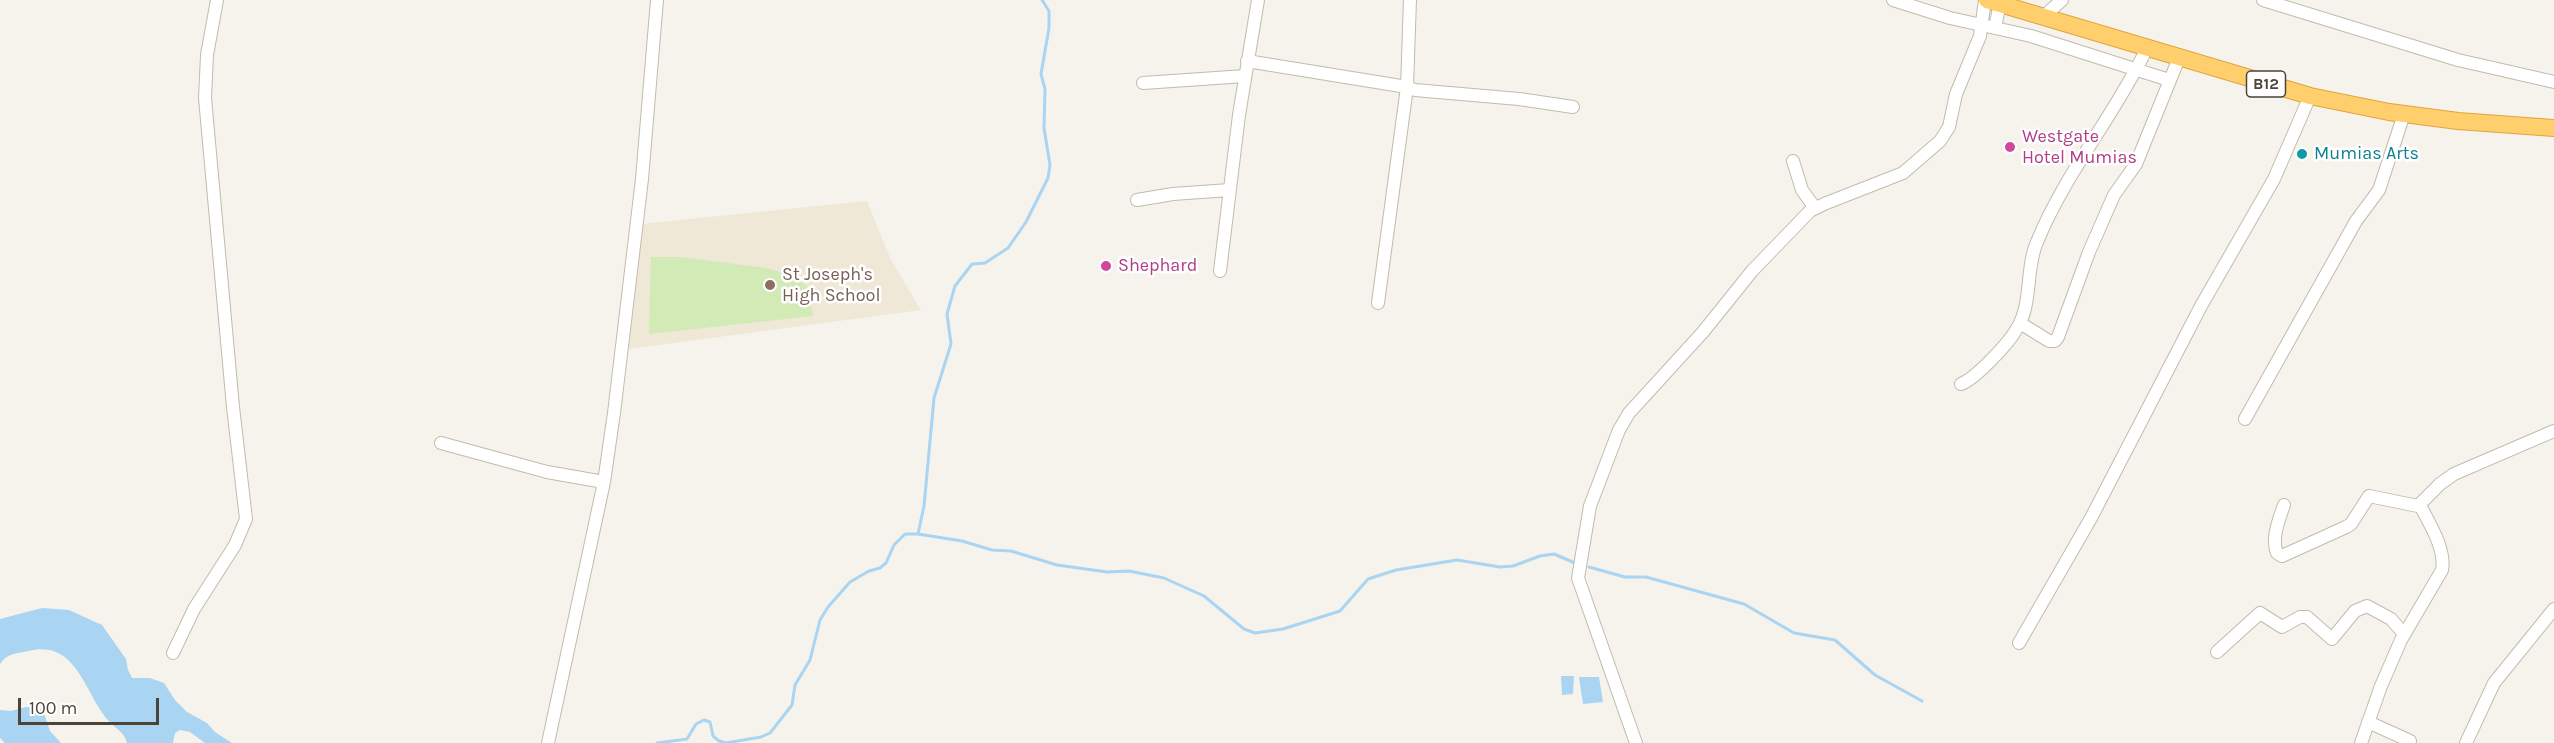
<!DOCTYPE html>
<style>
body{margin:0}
#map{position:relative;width:2554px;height:743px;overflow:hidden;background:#f6f3ec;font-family:Karla,sans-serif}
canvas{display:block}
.scale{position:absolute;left:18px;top:698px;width:141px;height:27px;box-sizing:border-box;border:3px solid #4b4439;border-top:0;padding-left:8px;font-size:18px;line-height:21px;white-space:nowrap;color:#4b4439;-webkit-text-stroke:4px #fff;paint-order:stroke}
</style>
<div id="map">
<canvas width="2554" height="743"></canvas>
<div class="scale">100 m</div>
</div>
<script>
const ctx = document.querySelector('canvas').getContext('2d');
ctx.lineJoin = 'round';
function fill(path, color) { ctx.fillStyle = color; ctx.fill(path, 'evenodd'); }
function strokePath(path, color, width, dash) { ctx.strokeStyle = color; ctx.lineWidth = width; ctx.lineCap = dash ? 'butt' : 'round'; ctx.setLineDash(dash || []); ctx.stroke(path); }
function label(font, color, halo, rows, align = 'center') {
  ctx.font = font + ' Karla,sans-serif'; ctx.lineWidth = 5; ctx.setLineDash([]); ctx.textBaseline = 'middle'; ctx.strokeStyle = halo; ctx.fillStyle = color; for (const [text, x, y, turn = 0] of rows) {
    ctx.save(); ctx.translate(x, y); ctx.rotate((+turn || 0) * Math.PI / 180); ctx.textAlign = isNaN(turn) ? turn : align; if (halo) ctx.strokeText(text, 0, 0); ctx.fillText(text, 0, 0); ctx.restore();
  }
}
fill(new Path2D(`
 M867 201 891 260 921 310 629 349 640 224Z`), '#efe8d6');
fill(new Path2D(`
 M651 257H681L766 268 790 275 807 286 813 316 649 334Z`), '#d2eab5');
fill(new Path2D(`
 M42 608 69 610 102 625 126 659 128 670 132 678H150L164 683 175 700 187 712 207 723 215 732 232 743H205L190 732 180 730 175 733 173 743H127C125 732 114 728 107 719 84 691 76 639 28 651 16 654 7 653 0 664V619Z
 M1561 676H1574L1573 694 1562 695Z
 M1579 677H1599L1603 702 1583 704Z
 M26 707H33L43 710 50 731 61 743H5L0 738V710L11 711Z`), '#a9d4f2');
strokePath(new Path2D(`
 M918 534 924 506 934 398 951 344 947 314 955 286 972 264 985 263 1008 248 1026 222 1048 178 1050 165 1044 128 1045 89 1041 74 1049 28V11L1042 0
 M1589 567 1625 577H1646L1744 604 1794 633 1835 640 1875 675 1922 701
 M657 743 687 739 696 724 704 720 710 722 713 736 719 741 726 743 761 737 770 733 792 705 795 685 810 660 820 620 828 607 850 582 869 571 880 568 886 563 894 545 905 534H918L962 541 992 550 1011 551 1057 565 1107 572 1129 571 1164 578 1204 596 1244 629 1255 633 1283 629 1340 611 1368 579 1396 570 1457 560 1500 567 1513 566 1540 556 1554 554 1575 563`), '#a9d4f2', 3);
const minor = new Path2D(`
 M1893 0 1950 18 2031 36 2169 80
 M2263 0 2458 60 2554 82
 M2043 17 2062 0
 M1995 27 2000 4
 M1247 61 1407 87 1410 0
 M1143 83 1245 76
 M1793 161 1802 190 1815 208
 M1137 200 1173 194 1229 190
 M1220 271 1239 115 1258 0
 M1378 303 1407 87 1415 90 1519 99 1573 107
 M2020 323 2049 341H2055L2058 337 2089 252 2114 195 2136 164 2179 58
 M1961 384C1976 378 2008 344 2016 330 2033 305 2025 269 2037 242 2065 173 2115 115 2147 48
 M2245 419 2356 221 2379 190 2404 114
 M441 443 547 472 604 482
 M2284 505C2279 519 2271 539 2277 553L2282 556 2346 527 2351 524 2369 496 2418 506 2440 484 2454 474 2554 431
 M2019 643 2091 518 2201 306 2274 179 2310 96
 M2217 652 2260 613 2282 627 2300 617H2307L2332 639 2355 611 2367 606 2391 619 2404 634
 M173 653 194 609 235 545 246 519 233 407 205 98 207 55 217 0
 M2368 722 2410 741
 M548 743 604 482 614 413 642 179 657 0
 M1636 743 1578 578 1590 506 1619 430 1629 413 1703 332 1752 271 1810 211 1824 204 1903 173 1940 141 1949 127 1956 94 1980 36 1985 0
 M2361 743 2381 686 2401 640 2442 570C2446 549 2429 523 2420 505
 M2466 743 2494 683 2554 609`);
const highway = new Path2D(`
 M1987 0 2310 96 2389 112 2458 121 2554 128`);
strokePath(minor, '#c2bbae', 14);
strokePath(highway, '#e0a43c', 18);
strokePath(minor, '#fff', 12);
strokePath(highway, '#ffcf6e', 16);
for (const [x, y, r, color] of [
 [2010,147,6,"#d1479c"],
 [2302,154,6,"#0f9aa8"],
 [1106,266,6,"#d1479c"],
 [770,285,6,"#8d6e63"]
]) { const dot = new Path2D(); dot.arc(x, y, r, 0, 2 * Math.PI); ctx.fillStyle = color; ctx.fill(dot); strokePath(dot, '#fff', 2); }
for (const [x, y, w] of [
 [2266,84,39]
]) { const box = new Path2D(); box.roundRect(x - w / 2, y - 13, w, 26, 4.5); ctx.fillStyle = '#fff'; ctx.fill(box); strokePath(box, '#4b4439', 1.5); }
label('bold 16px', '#4b4439', null, [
 ["B12",2266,84]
]);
label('18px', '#b23c85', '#fff', [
 ["Westgate",2022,137],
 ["Hotel Mumias",2022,158],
 ["Shephard",1118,266]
], 'left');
label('18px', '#0d838f', '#fff', [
 ["Mumias Arts",2314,154]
], 'left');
label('18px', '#785e54', '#fff', [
 ["St Joseph's",782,275],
 ["High School",782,296]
], 'left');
</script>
